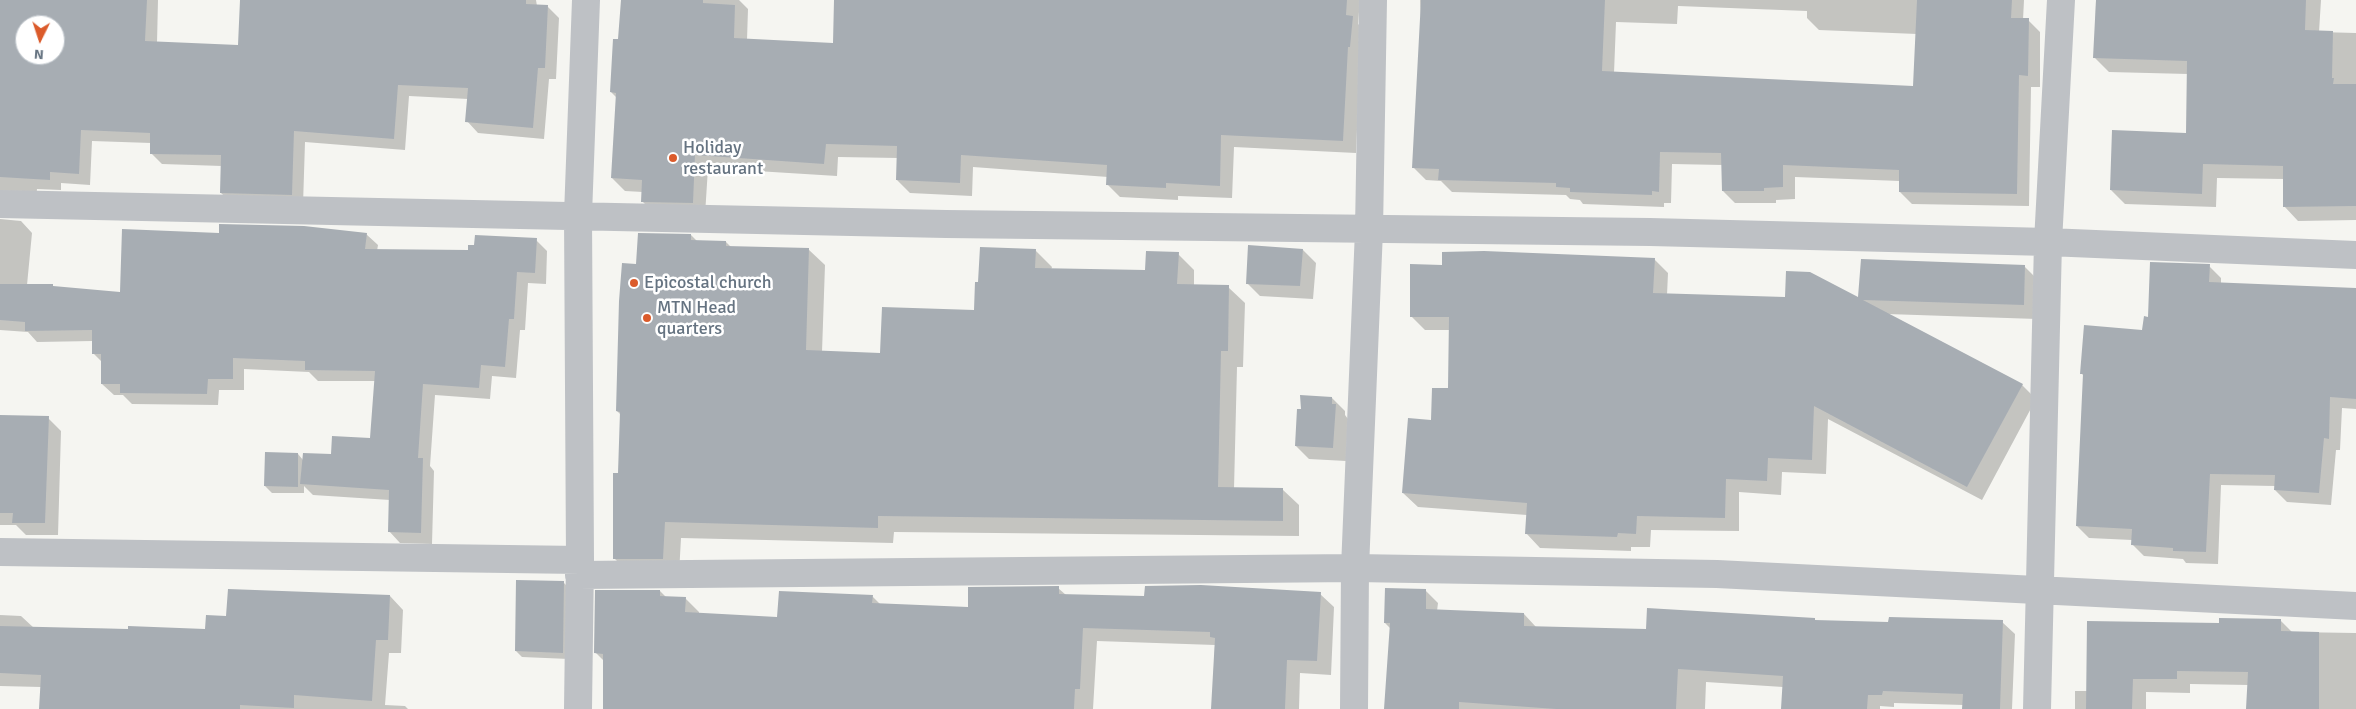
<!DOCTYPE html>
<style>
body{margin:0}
#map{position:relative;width:2356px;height:709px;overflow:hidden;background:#f5f5f1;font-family:Signika,sans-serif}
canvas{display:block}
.north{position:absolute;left:15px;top:15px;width:50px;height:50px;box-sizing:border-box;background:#fff;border:1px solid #c1c7cd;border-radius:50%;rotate:184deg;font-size:14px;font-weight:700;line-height:20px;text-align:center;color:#657381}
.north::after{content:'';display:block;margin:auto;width:18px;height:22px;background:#db5b2b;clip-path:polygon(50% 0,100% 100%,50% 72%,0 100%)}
</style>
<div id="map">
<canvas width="2356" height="709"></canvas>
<div class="north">N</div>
</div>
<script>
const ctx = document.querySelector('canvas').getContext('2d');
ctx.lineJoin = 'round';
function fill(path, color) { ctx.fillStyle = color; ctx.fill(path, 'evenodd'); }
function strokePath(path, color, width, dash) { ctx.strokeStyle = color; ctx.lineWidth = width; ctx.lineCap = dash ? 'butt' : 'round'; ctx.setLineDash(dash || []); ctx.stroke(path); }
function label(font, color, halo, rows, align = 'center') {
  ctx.font = font + ' Signika,sans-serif'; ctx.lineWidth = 5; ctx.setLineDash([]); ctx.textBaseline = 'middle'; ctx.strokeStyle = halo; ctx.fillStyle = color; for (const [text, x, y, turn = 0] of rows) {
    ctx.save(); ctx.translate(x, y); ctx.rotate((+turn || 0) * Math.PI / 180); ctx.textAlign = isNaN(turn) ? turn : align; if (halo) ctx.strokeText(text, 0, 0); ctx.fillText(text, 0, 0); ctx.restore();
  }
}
fill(new Path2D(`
 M0 0H158L157 43 239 46 241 0H536L537 6H547L559 18 556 79H549L544 139 478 133 467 121 468 99 409 96 405 150 305 142 303 205 233 204 221 193 222 166 162 164 151 153V143L92 141 90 185 61 183V190L37 189 36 200 0 205ZM25 25H55V55H25Z
 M623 0H739L748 9 747 40 857 46 903 0H1360L1358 24 1365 30 1360 60 1356 153 1234 147 1232 198 1178 196V200L1120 197 1107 184 1108 177 973 167 972 196 910 193 897 180 898 158 838 157 837 176 708 168 705 215 655 214 642 201 643 192 625 191 612 178 617 98 611 92 619 40Z
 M1420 0H2024L2023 20H2028L2040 32V87H2031L2029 206 1912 204 1900 192V181L1795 177V199L1776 200V203H1735L1723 191V165L1672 164 1671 203H1664V207L1583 204 1580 200 1570 199 1566 195 1452 192 1441 181 1426 180 1414 168 1421 20ZM1678 6 1807 11V18L1819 30 1917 34 1914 88 1614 73 1616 22 1677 24Z
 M2096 0H2321L2319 32 2356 33V220L2298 221 2284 206V179L2217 178 2216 207 2125 204 2111 190 2187 135 2188 74 2109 72 2095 58Z
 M0 219 21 221 32 233 27 285H52L54 287 121 293 220 234H366L378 245 377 251H469L536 240 547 251 546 284 528 283 525 330H520L516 378 492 376 490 399 435 395 430 466 434 471 432 544 400 543 389 531 390 500 313 495 304 486V493H272L265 486 298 454 303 460 332 455 371 440 375 381H318L309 372 244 369V390H219L218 405 132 404 123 395H114L102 384V362L93 353V341L37 342 28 332 0 330Z
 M691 235 697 241 726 242 731 247 808 249 825 265 822 352 881 354 976 311 1035 250 1052 267 1051 270 1146 272 1178 254 1194 270V286L1228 287 1245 303 1243 367H1237L1234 489H1282L1299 505V536L894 532 893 543 681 538 679 574 631 575 615 559 621 415 617 411 637 265Z
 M1303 250 1316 263 1313 299 1260 296 1247 283Z
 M1654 259 1668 273 1667 295 1860 299 2025 267 2039 281 2037 319 1887 314 2022 385 2036 399 1982 500 1828 419 1826 474 1782 472 1781 495 1739 492V531L1651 530 1650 547H1631V551L1540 548 1526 533 1527 515 1418 507 1403 493 1432 422 1450 389V330H1425L1411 316 1443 266Z
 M2209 266 2221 278V284L2356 289V409L2342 408 2340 450H2336L2331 505 2287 502 2275 490V486L2221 485 2218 564 2186 563 2183 559 2144 556 2132 544V540L2089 538 2077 526 2084 376 2081 373 2143 331 2149 318Z
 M1332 398 1345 411V415L1348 419 1346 461 1309 459 1296 446 1302 410Z
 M0 416 48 418 61 431 58 535H26L16 525H0Z
 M564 583 570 589 569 659 522 657 516 651Z
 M1058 588 1066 595 1145 597 1320 594 1334 607 1331 675 1300 673 1299 709H1212L1215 645 1097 641 1093 709H604V661L596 653 660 591 666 597 685 598 699 612V614L778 618 872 596 881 605 969 608Z
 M1425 590 1438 603 1437 611 1524 614 1536 627 1647 630 1814 619 1816 621 1890 624 2002 622 2015 634 2012 709H1964V705L1894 703V707L1880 706V709H1782L1783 687 1706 682 1705 709H1385L1391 629 1385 623Z
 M390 596 403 610 401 653H389L385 705 405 706 408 709H41V687L0 686V615L21 616 34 628 206 630 228 618Z
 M2280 620 2292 632 2356 633V709H2248L2249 685 2190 684V693L2146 692V709H2075V691H2088L2220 624Z`), '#0003');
fill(new Path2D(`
 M0 0H147L145 41 238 45 240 0H526V4L548 5 545 68H538L533 128 465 122 468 88 398 85 394 139 294 131 292 195 220 193 221 155 150 154V133L81 130 79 174 50 172V180L0 177ZM25 25H55V55H25Z
 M621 0H703V3L735 5 734 38 833 43 834 0H1347L1346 15 1353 16 1350 47H1348L1343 141 1221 135 1220 186 1166 183V188L1106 185 1107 165 961 155 960 183 896 180 897 146 826 144 824 164 695 155 693 203 641 202 642 180 611 178 616 93 610 92 613 39H618Z
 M1421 0H1605L1602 71 1913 86 1917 0H2012L2011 18H2029L2028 76 2019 75 2017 194 1899 192V170L1783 165V187L1764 188V191H1722L1721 153 1660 152 1659 192 1652 191V195L1570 192V188L1556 187V183L1438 180 1439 169 1412 168Z
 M2096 0H2306L2305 30 2333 31 2332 78H2334L2333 84H2356V206L2283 207V166L2203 164 2202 194 2110 190 2112 130 2186 133 2187 61 2093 58Z
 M219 224 304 226 367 233 365 249 468 250V245H474L475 235 537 238 535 273 517 272 514 319H509L505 367 481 365 479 388 423 384 418 458H423L421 533 388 532 389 490 300 484 303 453 331 454 332 436 370 438 375 371 305 370V361L233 358V379H208L207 394 120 393V384H101V354H92V330L25 331V322L0 320V284H53V286L120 292 122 229 219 233Z
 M638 233 691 234V240L726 241V246L809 248 806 350 880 353 882 307 974 310 975 282H978L980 247 1036 249 1035 268 1145 270 1146 251 1179 252 1177 284 1229 285 1228 351H1221L1218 487 1283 488V521L878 516V528L665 522 663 559H613V473H618L620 412 616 411 619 301 622 263 636 264Z
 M1248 245 1303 249 1300 286 1246 284Z
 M1484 251 1655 258 1653 293 1785 297 1786 271 1810 272 1858 297 1861 259 2025 265 2024 305 1863 300 2023 384 1967 487 1814 406 1812 460 1768 458 1767 481 1726 479 1725 518 1637 516 1636 534 1618 533 1617 537 1525 534 1527 503 1402 493 1408 418 1431 420 1432 388H1448L1449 317H1410V264L1442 265V252Z
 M2150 262 2210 264 2209 282 2356 288V399L2330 397 2329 439 2324 438 2319 493 2274 490 2275 475 2210 474 2206 552 2173 551V548L2131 545 2132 529 2076 526 2083 374H2080L2084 325 2142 330 2144 316 2148 317Z
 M1300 395 1332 397V404H1336L1333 448 1295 446 1297 409H1301Z
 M0 415 49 416 45 523H12L13 513H0Z
 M265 452 298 453V487L264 486Z
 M516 580 564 581 563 653 515 651Z
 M1201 585 1321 592 1317 661 1287 660 1285 709H1211L1215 638 1210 637V632L1083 628 1080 689H1075L1074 709H603V654L594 653 595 590H660V596L686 597 685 612 777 617 779 591 873 595 872 603 968 607V587L1059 586V594L1144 596 1145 586Z
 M1385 588 1426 589V609L1524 613V626L1646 629 1647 608 1815 618V620L1888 622 1889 617 2003 620 2000 709H1962L1963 694 1883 691 1882 695H1868L1867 709H1781L1783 676 1678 669 1676 709H1556L1459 702V709H1384L1390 623H1384Z
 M228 589 390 595 388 640H376L372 701 294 695V708L240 705V709H39L41 675 0 673V626L128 629V626L205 629 206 615 226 616Z
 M2219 618 2281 619V631L2319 632V709H2246L2248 672 2177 671V679H2133L2132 709H2086L2087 621 2219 623Z`), '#a7adb3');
strokePath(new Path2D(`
 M0 204 946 224 1650 232 2048 242 2356 255
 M0 552 580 560
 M579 575 1355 568 1717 574 2356 606
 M578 709 580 560 578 215 586 0
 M1354 709 1355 568 1369 230 1373 0
 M2037 709 2048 242 2061 0`), '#bec1c5', 28);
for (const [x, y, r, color] of [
 [673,158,5,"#db5b2b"],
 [634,283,5,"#db5b2b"],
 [647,318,5,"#db5b2b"]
]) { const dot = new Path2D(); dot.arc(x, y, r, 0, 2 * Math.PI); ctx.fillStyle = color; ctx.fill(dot); strokePath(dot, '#fff', 2); }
label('18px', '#657381', '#fff', [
 ["Holiday",683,148],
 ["restaurant",683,169],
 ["Epicostal church",644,283],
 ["MTN Head",657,308],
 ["quarters",657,329]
], 'left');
</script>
